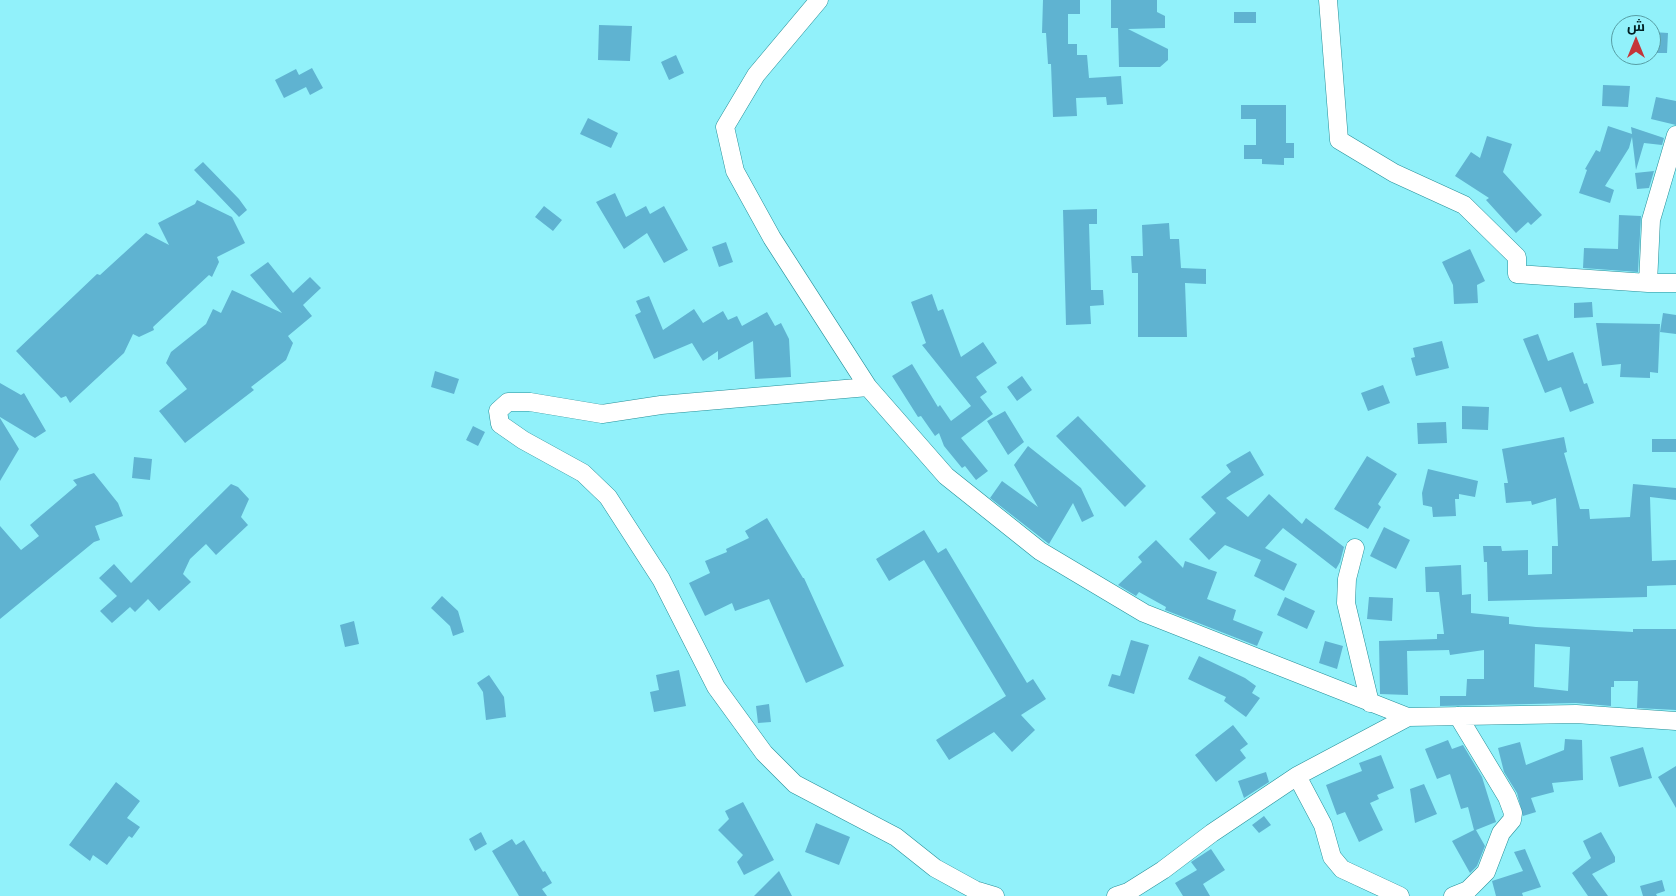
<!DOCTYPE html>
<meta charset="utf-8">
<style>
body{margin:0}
#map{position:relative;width:1676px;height:896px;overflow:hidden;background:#91f1fa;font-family:Mulish,Cairo,sans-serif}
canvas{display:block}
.north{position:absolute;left:1611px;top:15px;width:50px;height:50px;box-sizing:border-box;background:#91f1fa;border:1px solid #579da4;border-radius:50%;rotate:0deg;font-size:14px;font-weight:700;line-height:20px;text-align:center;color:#012023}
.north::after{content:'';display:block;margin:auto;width:18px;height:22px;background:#c43539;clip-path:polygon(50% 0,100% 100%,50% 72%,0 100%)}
</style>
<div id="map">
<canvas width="1676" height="896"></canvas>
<div class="north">ش</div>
</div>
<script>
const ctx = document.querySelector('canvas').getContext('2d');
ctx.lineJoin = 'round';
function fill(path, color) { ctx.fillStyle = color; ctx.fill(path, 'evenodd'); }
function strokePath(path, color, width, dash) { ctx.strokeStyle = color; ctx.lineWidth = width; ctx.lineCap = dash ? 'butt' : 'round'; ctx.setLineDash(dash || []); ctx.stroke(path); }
fill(new Path2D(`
 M1043 0H1080V14H1068V44H1077V55H1087L1089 78 1121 76 1123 104 1107 105 1106 97 1076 98 1077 116 1053 117 1051 64H1048L1046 33H1042Z
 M1111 0H1157V12L1165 16V28L1128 29 1168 49V60L1160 67H1119L1118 28H1111Z
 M1234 12H1256V23H1234Z
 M599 25 632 26 630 61 598 60Z
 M1653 32 1668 33 1667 53H1652Z
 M676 55 684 73 669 80 661 62Z
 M312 68 323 88 310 95 306 87 284 98 275 80 296 69 299 75Z
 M1603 85 1630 86 1628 107 1602 106Z
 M1656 97 1676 101V125L1651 119Z
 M1241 105H1286V143H1294V158H1284V165L1262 164V159H1244V145H1256V119H1241Z
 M588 118 618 133 611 148 580 134Z
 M1608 126 1632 134 1631 127 1664 138 1662 145 1644 143 1636 170 1632 137 1629 148 1605 186 1614 190 1610 203 1579 193 1587 170 1585 169 1596 150 1600 152Z
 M1487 136 1512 144 1503 172 1542 215 1531 225 1528 222 1516 233 1486 200 1489 198 1455 176 1471 152 1480 158Z
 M203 162 239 199 247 210 239 217 194 170Z
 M1654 171 1649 188 1637 189 1635 173Z
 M615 193 626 217 646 206 650 214 664 206 688 250 664 263 647 233 624 249 596 202Z
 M197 200 232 217 245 243 217 257 219 262 212 277 209 275 153 327 154 330 139 337 133 334 124 353 70 403 66 396 61 398 16 351 97 274 100 275 146 233 169 245 158 223 195 204Z
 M544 206 562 220 553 231 535 217Z
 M1097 209V224H1089L1091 290H1103L1104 305 1090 306 1091 324 1066 325 1063 210Z
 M1619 215 1641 216 1638 272 1583 268 1584 248 1618 249Z
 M1169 223 1170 239H1179L1181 268 1206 269V284L1185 283 1187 337H1138V273H1132L1131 256H1143L1142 225Z
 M726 242 733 262 719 267 712 247Z
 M1470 249 1485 281 1477 285 1478 303 1454 304 1453 285 1442 262Z
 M268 262 293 293 310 277 321 288 303 305 312 316 288 336 293 343 286 360 251 387 254 390 185 443 159 411 187 389 166 363 171 352 206 324 213 309 221 313 232 290 282 313 250 275Z
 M932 294 938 311 943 309 961 357 983 342 997 363 976 377 987 392 980 397 993 414 961 438 988 471 976 480 965 466 962 468 944 446 939 433 935 436 921 416 918 417 892 376 912 364 938 407 940 405 951 421 971 406 922 345 926 343 911 302Z
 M649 296 663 330 694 309 703 323 723 311 728 320 737 316 742 326 767 312 775 326 781 323 789 339 791 377 755 379 753 341 718 360V351L703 361 692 343 654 359 635 315 641 312 636 301Z
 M1592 302 1593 317 1574 318V303Z
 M1663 313 1676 315V334L1660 332Z
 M1596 323 1660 324 1658 373 1650 372V378L1620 377 1621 364 1602 366Z
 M1538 334 1548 361 1573 352 1584 384 1587 383 1594 403 1570 412 1561 387 1545 393 1523 339Z
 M1442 341 1449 368 1416 376 1411 358 1415 357 1413 348Z
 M435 371 459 379 454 394 431 387Z
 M1022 376 1032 390 1017 401 1007 387Z
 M0 383 21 395 24 393 46 431 35 438 0 417Z
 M1383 385 1390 403 1368 411 1361 393Z
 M1462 406 1489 407 1488 430 1462 429Z
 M1005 411 1024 442 1008 455 987 421Z
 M1078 416 1146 486 1125 507 1056 436Z
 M0 418 19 449 0 481Z
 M1446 422 1447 443 1418 444 1417 423Z
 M473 426 485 432 478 446 466 440Z
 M1564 437 1567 452 1564 453 1580 509H1589L1590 519 1630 517 1633 484 1676 488V500L1650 497 1652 561 1676 560V585L1647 586V597L1488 601 1487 562H1484L1483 546H1501L1502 551 1528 550V575L1552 574V546H1558L1556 498 1532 505 1531 501 1506 503 1504 483H1508L1502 449Z
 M1652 439H1676V452H1652Z
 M1028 446 1081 488 1094 516 1082 522 1073 503 1049 544 990 498 1002 481 1038 507 1014 465Z
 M1250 451 1264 475 1226 498 1248 517 1269 494 1302 524 1306 518 1344 547 1340 562 1336 569 1283 528 1265 548 1297 564 1284 591 1254 576 1261 560 1225 545 1209 560 1189 539 1216 513 1201 497 1231 472 1226 465Z
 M1367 456 1397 474 1378 504 1381 507 1368 529 1334 509Z
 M134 457 152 459 150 480 132 478Z
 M1428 469 1478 481 1475 497 1459 494V499H1455L1456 516 1433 517 1432 507 1423 505 1422 493Z
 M94 473 118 503 123 516 95 526 100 540 94 542 0 619V526L21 550 39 536 30 525 77 485 73 480Z
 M231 484 238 487 249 499 241 517 248 525 216 555 206 544 190 559 183 574 191 582 159 611 148 599 135 612 130 607 112 623 100 611 117 596 99 578 114 564 131 583Z
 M767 518 803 578H804L844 666 806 683 769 599 735 611 732 603 705 616 689 583 710 573 705 561 727 552 726 549 749 538 745 531Z
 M1384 527 1410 540 1396 569 1370 556Z
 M924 530 938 553 946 548 1027 683 1033 679 1046 699 1021 715 1035 730 1012 752 994 732 949 760 936 740 1006 696 924 560 889 581 876 559Z
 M1156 540 1183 568 1185 561 1217 572 1207 599 1236 610 1233 620 1263 632 1257 646 1165 610 1166 607 1139 592 1136 596 1118 585 1142 562 1138 557Z
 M1461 565 1462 595 1471 594V613L1509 617V624L1536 627 1633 632V629H1676V710L1637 708 1638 681H1614V687H1611V706L1576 703 1440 706V696H1466L1467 679H1484V650L1450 655 1449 650 1407 651 1408 695 1380 694 1379 641 1437 639V634H1444L1439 592H1426L1425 567ZM1535 644 1570 647 1568 691 1534 687Z
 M442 596 458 611 464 632 453 636 450 626 431 608Z
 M1285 597 1315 611 1307 629 1277 615Z
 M1369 597 1393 598 1392 621 1367 619Z
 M354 621 359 644 345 647 340 625Z
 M1131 640 1149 645 1134 694 1108 686 1112 674 1120 676Z
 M1325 641 1343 646 1337 669 1319 663Z
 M1199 656 1245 678 1256 686 1252 693 1260 698 1246 717 1224 701 1226 697 1188 679Z
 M679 670 686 706 654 712 650 692 659 690 656 675Z
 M489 675 504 697 506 717 486 720 483 692 477 683Z
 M769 704 771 722 758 723 756 706Z
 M1233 725 1248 744 1240 750 1246 758 1216 782 1195 755Z
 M1565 739 1582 740 1583 780 1552 783 1554 792 1531 798 1536 812 1523 816 1517 793 1504 772 1498 748 1520 742 1526 765 1564 750Z
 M1448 740 1452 749 1463 745 1482 777 1496 822 1476 830 1485 846 1477 866 1470 873 1452 841 1474 830 1468 807 1461 809 1450 774 1437 779 1425 749Z
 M1643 747 1652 778 1619 787 1610 757Z
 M1381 755 1394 788 1377 795 1379 799 1370 803 1383 830 1359 842 1345 812 1337 815 1326 785 1362 771 1359 763Z
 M1676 766V808L1658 777Z
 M1266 772 1269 782 1244 798 1238 781Z
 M116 782 140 801 127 818 140 827 132 838 129 836 107 865 93 855 90 861 69 845Z
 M1424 784 1437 814 1415 823 1410 789Z
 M743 802 774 860 744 875 737 862 743 855 718 830 729 819 725 811Z
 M1264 816 1271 825 1259 833 1252 825Z
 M816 823 850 837 839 865 805 852Z
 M481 832 487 844 475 851 469 839Z
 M1601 832 1615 857V862L1592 874 1608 896H1588L1572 873 1591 858 1583 841Z
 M512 839 516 845 524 840 543 872 545 871 552 883 542 889 547 896H519L492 851Z
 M1211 849 1225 870 1203 884 1210 896H1183L1175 883 1197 870 1191 862Z
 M1525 849 1541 887 1522 893 1523 896H1496L1492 881 1523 871 1514 852Z
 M779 871 792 896H754Z
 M1662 880 1665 891 1656 894 1657 896H1643L1640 886Z`), '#5fb3d1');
const street = new Path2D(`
 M819 0 756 75 725 127 735 171 772 238 868 387 946 476 1040 551 1144 613 1408 717 1576 714 1676 721
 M1328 0 1339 140 1394 173 1464 205 1517 257V274L1648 283
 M1676 135 1651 220 1648 283H1676
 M868 387 661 405 602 414 530 402H508L498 411 500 424 523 440 583 473 608 497 661 579 716 687 764 753 795 784 896 837 935 868 975 890 995 896
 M1355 548 1347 579 1346 603 1370 703
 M1297 776 1323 825 1332 857 1342 869 1400 896
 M1116 896 1128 892 1163 870 1212 833 1297 776 1408 717
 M1453 896 1468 890 1486 872 1501 833 1512 820 1513 813 1507 797 1458 716`);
strokePath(street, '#268f98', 19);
strokePath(street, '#fff', 18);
</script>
